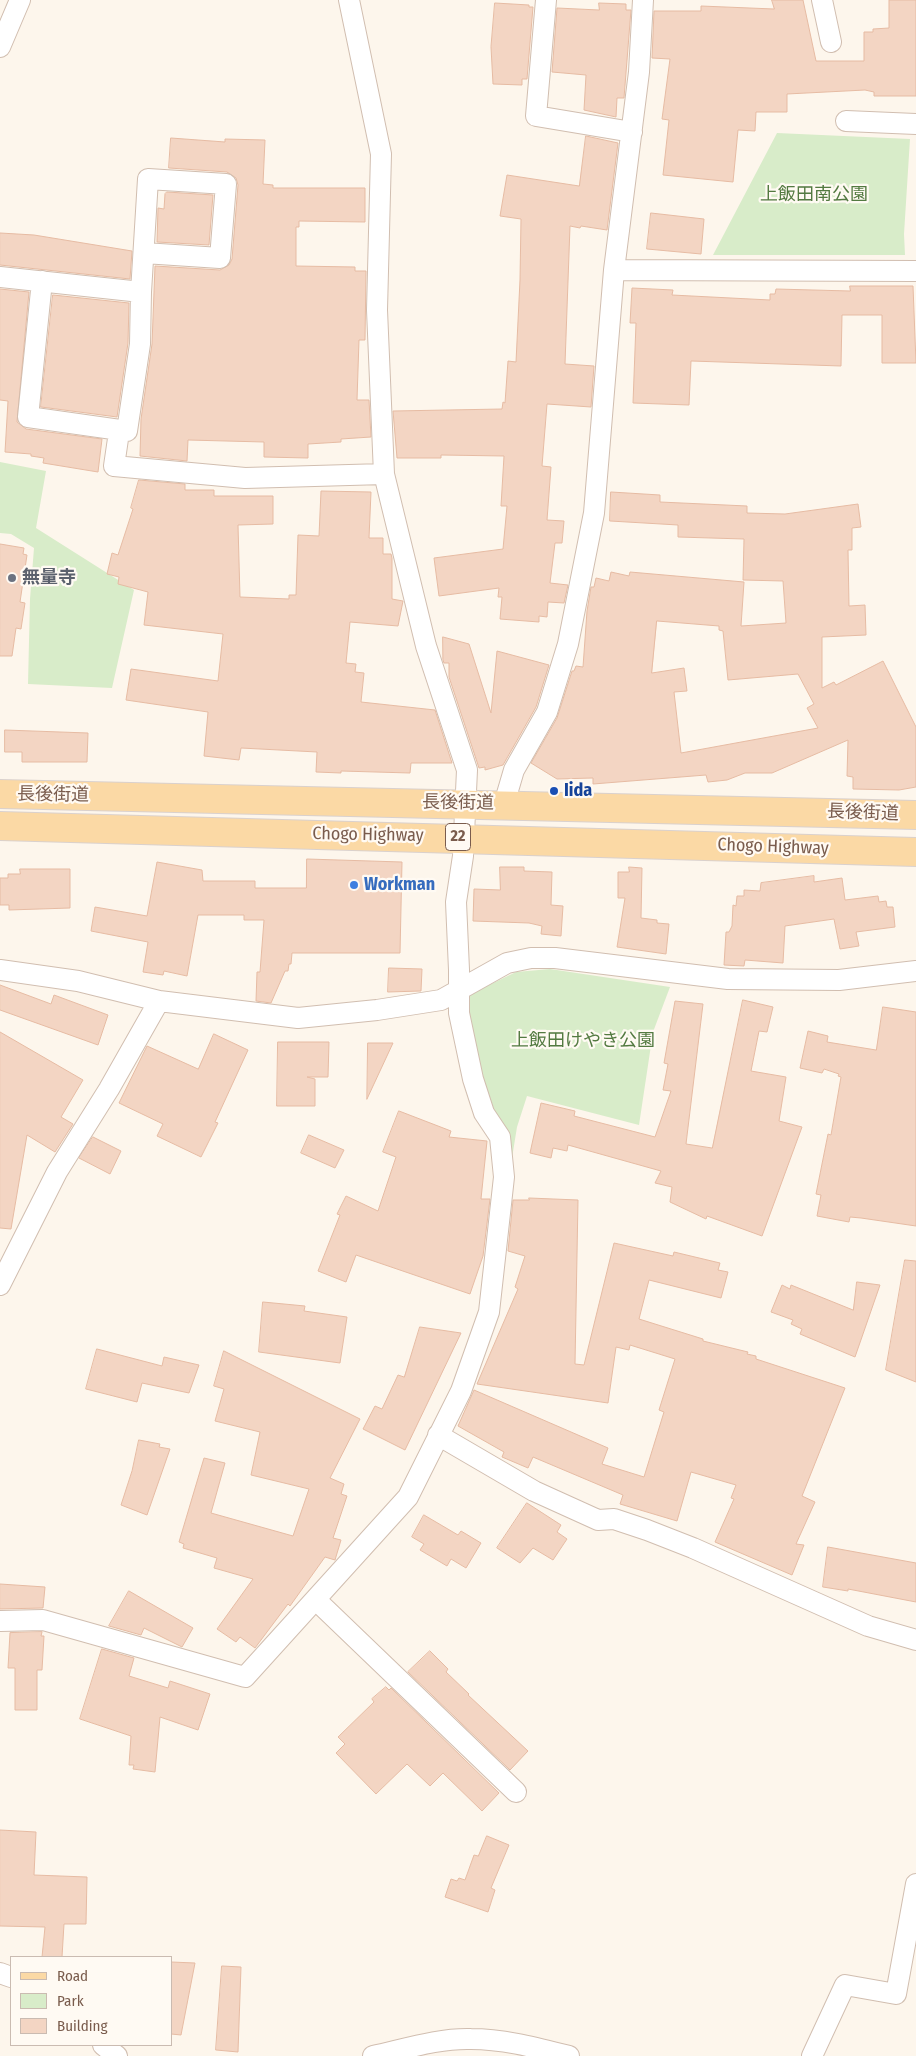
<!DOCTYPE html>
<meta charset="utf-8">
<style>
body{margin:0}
#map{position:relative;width:916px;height:2056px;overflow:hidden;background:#fdf6ec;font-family:"Fira Sans Condensed",sans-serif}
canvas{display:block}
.legend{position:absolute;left:10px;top:1956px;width:162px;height:90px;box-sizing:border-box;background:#fffaf3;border:1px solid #cabbb1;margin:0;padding:6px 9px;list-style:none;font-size:15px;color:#7a5c4d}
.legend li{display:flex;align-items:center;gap:10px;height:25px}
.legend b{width:25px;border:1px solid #cabbb1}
</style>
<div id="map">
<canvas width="916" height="2056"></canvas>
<ul class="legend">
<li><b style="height:6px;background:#fbd9a5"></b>Road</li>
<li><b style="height:14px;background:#d8ecc9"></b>Park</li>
<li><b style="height:14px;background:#f3d5c3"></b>Building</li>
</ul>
</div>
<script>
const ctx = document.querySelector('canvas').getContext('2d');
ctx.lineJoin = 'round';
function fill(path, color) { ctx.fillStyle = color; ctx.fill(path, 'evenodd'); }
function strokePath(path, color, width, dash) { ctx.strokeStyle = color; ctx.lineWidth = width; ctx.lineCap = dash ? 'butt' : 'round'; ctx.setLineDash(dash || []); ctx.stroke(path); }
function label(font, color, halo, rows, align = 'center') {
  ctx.font = font + ' "Fira Sans Condensed","Noto Sans JP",sans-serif'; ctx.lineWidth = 4.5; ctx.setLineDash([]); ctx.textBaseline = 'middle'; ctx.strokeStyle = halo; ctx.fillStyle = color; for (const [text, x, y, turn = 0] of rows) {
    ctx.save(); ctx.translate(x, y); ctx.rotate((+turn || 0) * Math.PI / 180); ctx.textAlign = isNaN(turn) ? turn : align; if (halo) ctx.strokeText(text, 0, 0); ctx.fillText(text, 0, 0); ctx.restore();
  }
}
fill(new Path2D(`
 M777 133 910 139 904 234 905 255H713Z
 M0 462 46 471 36 528 134 590 112 688 28 684 30 599 34 548 11 534 0 533Z
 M550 969 670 987 653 1032 639 1125 527 1096 517 1127 512 1158 482 1090 462 998 516 972Z`), '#d8ecc9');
const building = new Path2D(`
 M772 0H803L816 61H864V32H873V29L889 28V0H916V96H874V92L865 90 787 94V112H756L755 131 738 130 733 182 663 175 669 120 662 119 670 59 652 58 654 11H701V6L774 9Z
 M495 3 529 5V7H533L527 79H522V85L493 84 491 47Z
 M599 3 626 4V10H631L624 98H617L616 117 584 110 586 75 552 72 557 8 599 10Z
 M586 136 618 143 607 230 581 226 580 228 570 226 565 364 594 366 591 407 547 404 542 466 551 467 547 520 564 521 562 543H555L550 583 568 585 564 603 548 602 547 617 539 616V622L500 619 502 597H498L499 588 439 596 434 558 503 549 507 506H501L504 456 441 455V458H397L393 411 502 409 503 402 505 403 508 361 516 362 520 280 521 219 500 216 507 175 579 186Z
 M171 138 225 142V139L265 140 263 184 273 185V188H365V222L299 221V227H296V266L355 267V271H366L365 340H359L357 400H369L371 437 341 439V442L308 444V458L264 457V442L188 440 187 461 140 456 141 419 152 344 155 266 220 270 229 265 232 259 238 185 236 178 227 172 169 168Z
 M167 192 213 195 209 245 157 242 158 208 164 209 165 194Z
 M651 213 704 219 701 254 647 249Z
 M0 233 34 235 132 251 130 279 0 265Z
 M850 286H913L916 363H882V315H842L841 366 691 361 689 405 633 403 636 323H630L632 288 673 290 672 295 770 300V294H775L776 289 850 291Z
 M0 289 29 292 17 422 26 429 102 439 98 472 43 463 44 458 31 456V454L5 452 8 401 0 400Z
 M53 295 129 303 128 343 117 417 41 407Z
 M139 480 185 484V490H214V496H273V524L238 525 240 597 289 599V595H296L298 535 319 536 321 491 371 492 369 538H383V554H391L392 558V599L403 601 398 626 350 622 346 663 356 664 355 672 364 673 361 702 435 710 452 763H411L410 773 341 771V773L316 772 317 752 241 748 239 760 204 756 208 712 126 700 131 669 218 681 223 634 144 625 148 592 118 584 119 577 107 574 112 553 118 555 133 509 131 508Z
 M611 492 660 495V502L747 506V513L785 514 858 504 861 527 852 528V550H848L849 606 865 605 866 635 822 637V688L834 682 836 685 883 661 916 727V787L899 790 853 789V777L847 776 848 740 772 773H745L727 780 708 782 706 775 593 784V778L557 779 531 763 557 718 572 671H574L576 666 583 667 587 611 591 587H594L596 578 609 581 611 572 629 576 630 572 744 582 741 626 786 623 783 581 743 580 744 539 678 537V525L610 521ZM657 621 719 626V630L723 631 728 680 798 674 814 704 807 708 818 728 681 753 674 692 687 691 684 668 652 673Z
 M0 544 24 548 23 554 27 555 20 602 25 603 21 629 16 628 12 656H0Z
 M443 637 469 644 491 713 497 651 549 665 536 707 503 765 485 770V767L479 768 449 677V663H444L443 660Z
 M5 730 88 733 87 762H22V752H5Z
 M307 859 402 862 400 953H292L291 964H289L288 971H285L271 1003 256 1001 257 972H260L264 920H244V915H198L187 976 164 971 163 975 143 972 148 942 91 931 95 907 147 916 157 862 202 870 203 881H255V888H306Z
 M500 867H524V871L552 872 551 905 563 906 561 936 541 934 542 926 529 923 473 921 474 889 500 890Z
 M629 867 642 868 641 918 657 920V923L669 924 666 954 617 947 625 898H618V872H629Z
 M20 869H70V908L9 910V905H0V878H8V874H20Z
 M814 876V882L842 878 845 900 878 896 879 902 886 901 887 907H893L895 927 856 932 859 946 840 949 834 919 785 926 783 963 745 960 744 966 724 965 726 932H729L732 926 733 905 736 906 737 896H744V890L760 891 761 883Z
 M389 968 422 969 421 991 388 992Z
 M0 985 51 1004 54 995 108 1015 98 1045 0 1010Z
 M743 1000 773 1007 767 1032 759 1031 751 1071 786 1077 779 1121 802 1127 762 1236 707 1216 706 1219 670 1202 672 1187 655 1183 661 1171 568 1145 567 1151 553 1148 551 1158 530 1153 541 1103 575 1111 574 1116 655 1137 671 1091 663 1090 668 1064 664 1063 675 1001 703 1004 686 1144 712 1148Z
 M883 1007 916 1012V1226L861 1218 850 1217 849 1222 817 1216 821 1195 816 1194 828 1134 831 1135 841 1077 838 1076 839 1074 824 1069 822 1073 800 1068 808 1031 828 1036 827 1042 876 1050Z
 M0 1032 83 1080 61 1117 73 1124 55 1152 27 1135 11 1229 0 1228Z
 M214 1034 248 1050 215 1122 218 1123 201 1157 157 1136 163 1124 119 1103 147 1046 198 1069Z
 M278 1042H329L328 1077H307L315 1079V1106H277Z
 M368 1043H393L367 1099Z
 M399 1111 451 1131 449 1137 487 1141 481 1199H490L483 1256 470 1294 356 1255 346 1282 318 1271 340 1215 337 1214 346 1196 378 1211 396 1157 383 1152Z
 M309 1135 344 1150 335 1168 301 1153Z
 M93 1137 121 1151 110 1174 79 1158Z
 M529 1198 578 1200 575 1364 584 1365 614 1243 673 1256 674 1252 720 1263 718 1270 728 1272 721 1298 649 1280 639 1319 703 1339V1341L748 1352 747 1354 756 1356V1359L845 1388 802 1496 815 1502 796 1544 804 1545 792 1575 715 1542 734 1499 731 1498 736 1485 691 1472 677 1521 620 1504 623 1495 533 1457 528 1468 502 1457 504 1452 458 1426 474 1390 608 1448 602 1464 644 1477 664 1412 659 1410 675 1359 630 1345 629 1350 616 1347 608 1403 477 1384 518 1289 515 1287 525 1256 508 1251 513 1200H529Z
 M905 1260 916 1261V1382L886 1370Z
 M857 1282 880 1285 855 1357 800 1334 802 1329 791 1324 793 1320 771 1312 782 1285 790 1289 791 1285 853 1310Z
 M263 1302 305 1306 304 1311 347 1317 340 1363 259 1352Z
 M420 1327 461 1333 405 1450 363 1429 375 1406 382 1409 398 1375 404 1377Z
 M97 1349 162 1366 164 1357 199 1365 189 1393 142 1383 137 1402 86 1389Z
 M224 1351 360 1419 330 1478 344 1484 341 1494 347 1496 333 1538 341 1540 335 1560 325 1557 290 1606 288 1604 255 1648 240 1637 236 1642 217 1629 253 1579 214 1568 217 1558 183 1548 184 1544 179 1542 204 1458 225 1463 211 1513 293 1536 309 1489 251 1475 260 1432 215 1421 224 1389 214 1386Z
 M139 1440 160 1444 159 1447 170 1449 147 1515 121 1505 132 1471Z
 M527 1503 561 1525 557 1532 567 1539 553 1560 533 1548 520 1563 497 1548Z
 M424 1515 458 1535 461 1531 481 1543 466 1568 451 1559 447 1566 420 1550 424 1544 412 1537Z
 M828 1547 916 1563V1602L848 1589V1591L823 1587Z
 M0 1584 45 1587 43 1608 0 1609Z
 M129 1591 193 1628 182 1647 144 1628 141 1635 109 1626Z
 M42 1632 41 1636H44L42 1670H37V1710H15V1668H8L10 1633Z
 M102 1649 134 1658 129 1676 168 1688 170 1681 210 1694 198 1730 160 1717 155 1772 133 1769 134 1765H129L131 1736 80 1719Z
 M430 1651 448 1669 446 1672 469 1694 468 1695 528 1751 510 1770 408 1672Z
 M386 1687 389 1690 391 1688 499 1793 482 1811 443 1773 430 1786 407 1764 376 1794 336 1753 345 1744 338 1737 374 1702 372 1699Z
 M0 1830 36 1832 34 1875 87 1877 86 1924H64L62 1957H42L45 1927 0 1926Z
 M487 1836 509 1845 491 1888 495 1890 488 1912 445 1897 451 1879 457 1881 459 1878 465 1880 474 1855 478 1856Z
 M171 1962 195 1963 181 2035 171 2034Z
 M222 1966 241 1967 238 2052 216 2050Z`);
fill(building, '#f3d5c3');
strokePath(building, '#e6bba3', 1);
const minor = new Path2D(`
 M546 0 536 116 632 132
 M822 0 831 42
 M0 47 20 0
 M846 121 916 124
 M614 270 916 271
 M0 277 141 292
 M42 281 28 417 127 431 140 344 141 292 148 179 226 184 220 258 144 253
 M119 432 114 466 245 478 384 474
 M504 804 514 770 547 712 568 644 594 513 614 270 639 72 643 0
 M0 970 78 981 159 1001 298 1018 377 1010 441 1000 507 963 531 958H555L728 979 839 980 916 971
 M0 1285 57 1172 109 1089 159 1001
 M438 1435 534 1491 598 1520 614 1519 647 1530 693 1548 868 1626 916 1640
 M316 1600 516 1792
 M0 1621 43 1620 245 1677 408 1497 461 1391 489 1312 504 1177 500 1137 484 1113 473 1079 459 1013V970L456 902 463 856 467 770 426 646 384 474 377 310 381 154 349 0
 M0 1973 11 1977
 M103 2045 117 2056
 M373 2056C405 2049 439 2038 471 2039 504 2039 537 2048 569 2056
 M812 2056 845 1985 896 1994 916 1884`);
const primary = new Path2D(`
 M0 794 916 815
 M0 826 916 852`);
strokePath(minor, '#d1beb0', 22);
strokePath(primary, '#dad1cd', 30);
strokePath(minor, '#fff', 20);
strokePath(primary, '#fbd9a5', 28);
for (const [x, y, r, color] of [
 [12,578,5,"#6b7280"],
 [554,791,5,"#1a4fb4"],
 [354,885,5,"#3f7fe0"]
]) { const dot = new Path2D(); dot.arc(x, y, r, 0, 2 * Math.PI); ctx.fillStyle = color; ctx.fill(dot); strokePath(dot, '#fffaf3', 2); }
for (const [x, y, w] of [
 [458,837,25]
]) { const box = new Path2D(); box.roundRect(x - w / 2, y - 13.5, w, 27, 4); ctx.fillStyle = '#fffaf3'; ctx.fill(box); strokePath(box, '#7a5c4d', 1); }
label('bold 16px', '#7a5c4d', null, [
 ["22",458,837]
]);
label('18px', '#537a41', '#fffaf3', [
 ["上飯田南公園",814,195],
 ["上飯田けやき公園",583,1041]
]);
label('bold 18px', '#5b616d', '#fffaf3', [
 ["無量寺",22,578]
], 'left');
label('bold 18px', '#164399', '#fffaf3', [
 ["Iida",564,791]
], 'left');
label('18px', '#7a5c4d', '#fffaf3', [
 ["長後街道",53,795,1],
 ["長後街道",458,803,1],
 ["長後街道",863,813,2],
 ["Chogo Highway",368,835,1],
 ["Chogo Highway",773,847,2]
]);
label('bold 18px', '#366cbe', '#fffaf3', [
 ["Workman",364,885]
], 'left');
</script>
